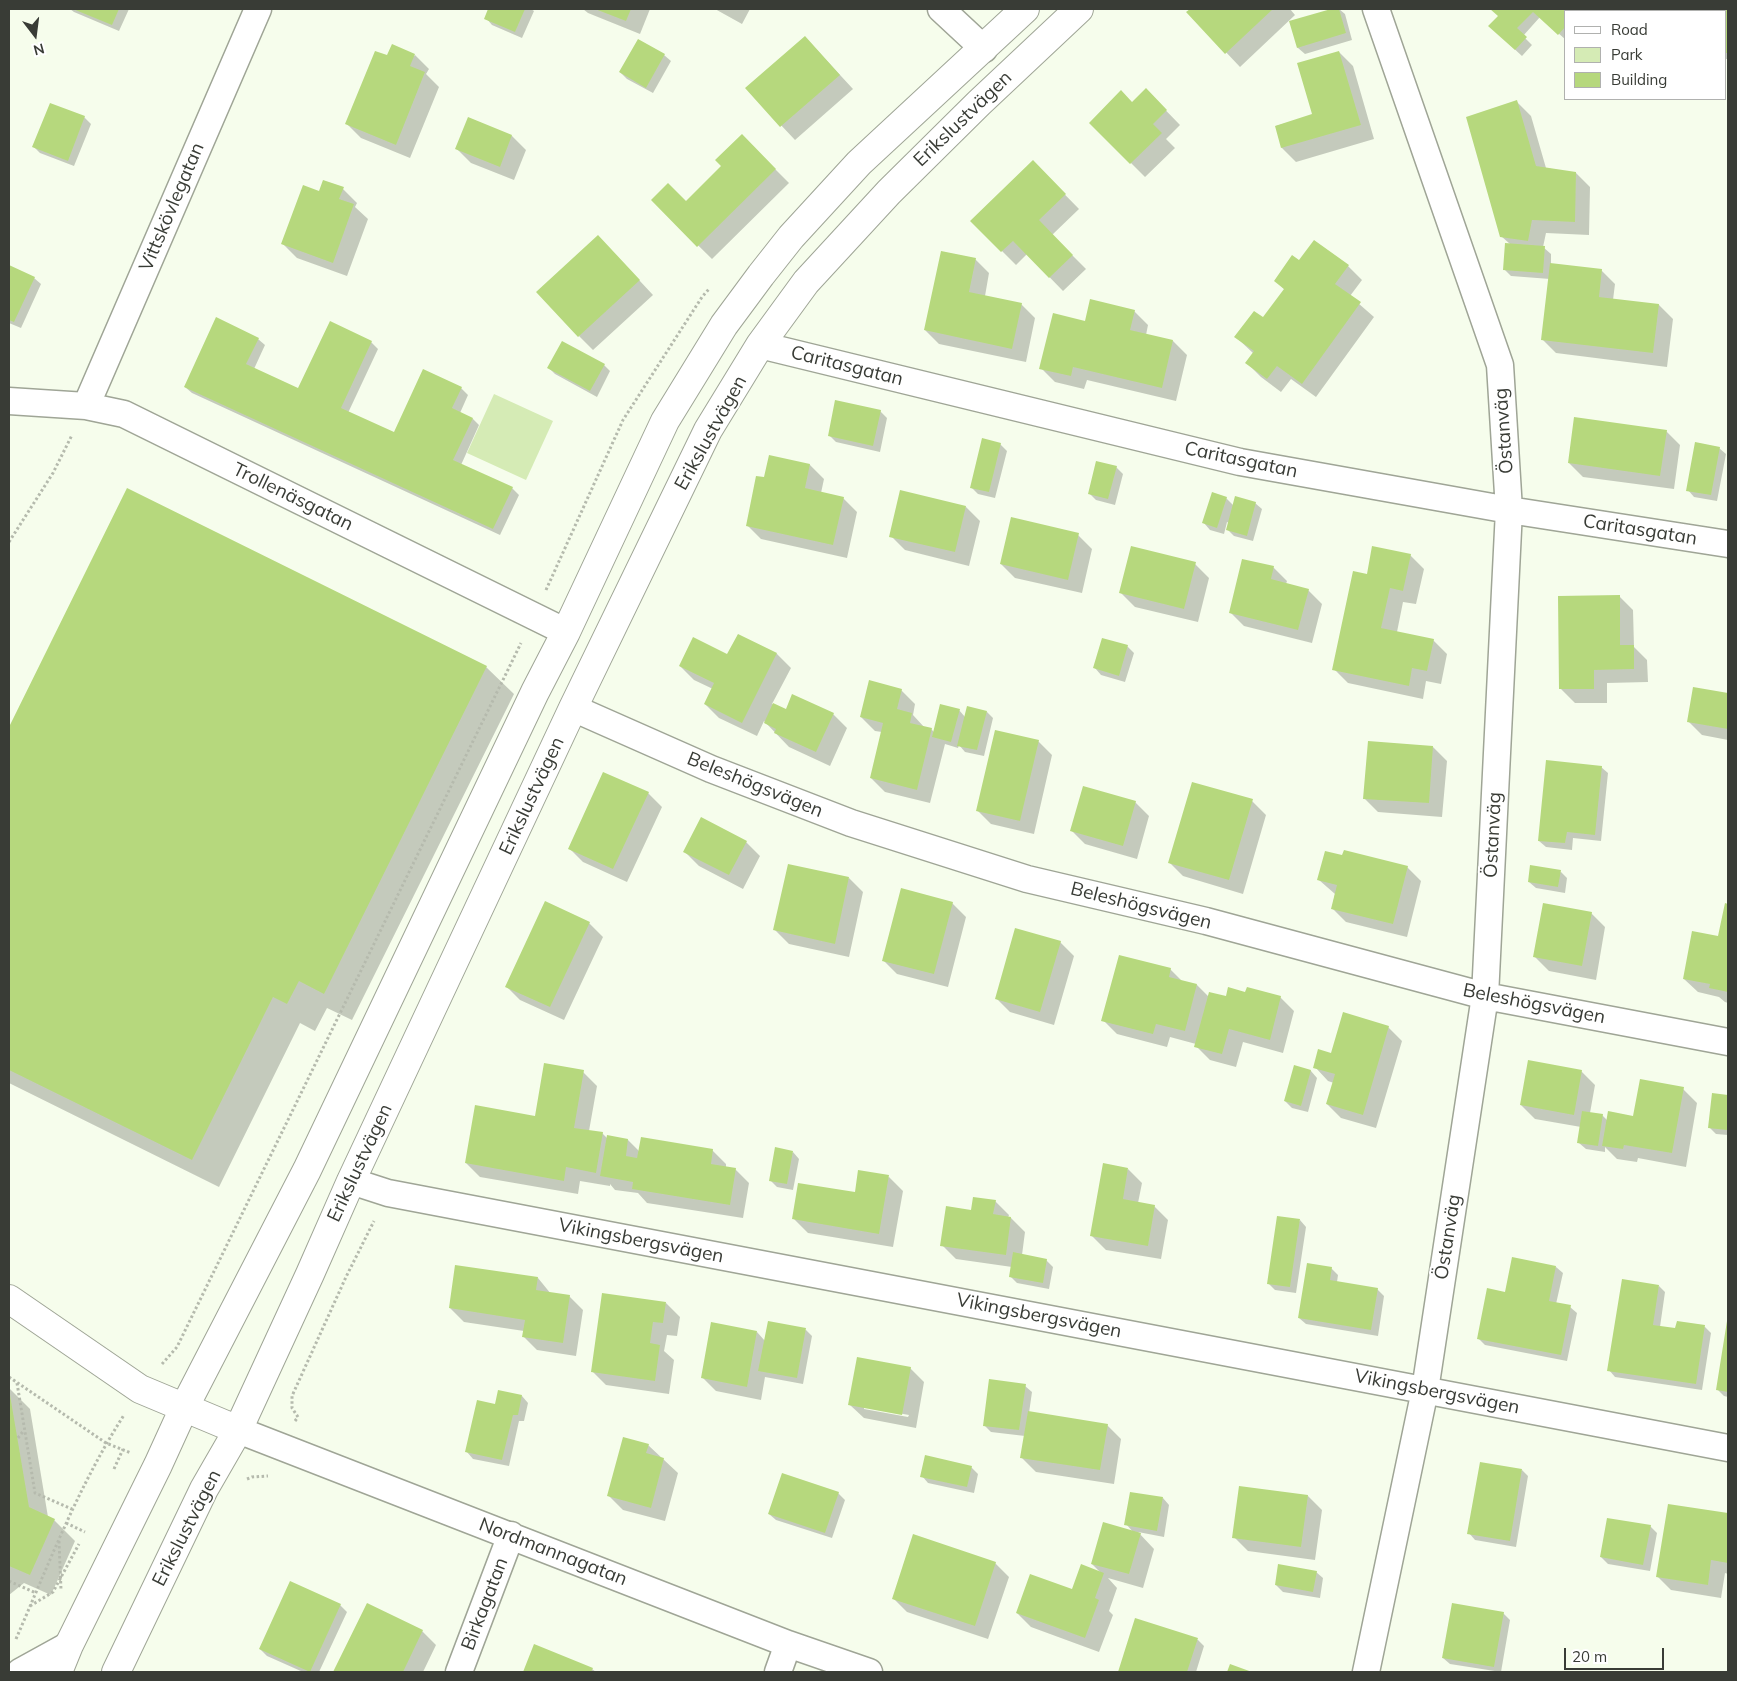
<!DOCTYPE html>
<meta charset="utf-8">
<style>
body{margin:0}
#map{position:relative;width:1737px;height:1681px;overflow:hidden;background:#f6fdec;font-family:Mulish,sans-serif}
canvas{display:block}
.frame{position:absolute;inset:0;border:10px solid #393c36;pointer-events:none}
.legend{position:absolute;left:1564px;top:10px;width:162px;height:90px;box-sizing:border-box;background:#fff;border:1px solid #b0b1af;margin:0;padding:6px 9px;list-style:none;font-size:15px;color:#393c36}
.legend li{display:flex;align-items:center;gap:10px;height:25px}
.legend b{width:25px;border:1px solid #b0b1af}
.north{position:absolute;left:10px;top:10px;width:50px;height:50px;-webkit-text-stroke:4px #fff;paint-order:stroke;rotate:165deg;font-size:14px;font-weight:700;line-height:20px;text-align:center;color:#393c36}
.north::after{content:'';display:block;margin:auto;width:18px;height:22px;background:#393c36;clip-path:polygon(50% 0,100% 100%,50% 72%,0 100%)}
.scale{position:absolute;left:1564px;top:1648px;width:100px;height:22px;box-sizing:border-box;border:2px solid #393c36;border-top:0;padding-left:6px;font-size:15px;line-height:18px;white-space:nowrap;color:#393c36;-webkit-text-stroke:4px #fff;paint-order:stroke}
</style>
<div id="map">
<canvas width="1737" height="1681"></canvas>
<div class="frame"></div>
<ul class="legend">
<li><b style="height:6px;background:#fff"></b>Road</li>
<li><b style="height:14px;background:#d5ebb5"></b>Park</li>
<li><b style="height:14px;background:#b6d87d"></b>Building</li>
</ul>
<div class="north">N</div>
<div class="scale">20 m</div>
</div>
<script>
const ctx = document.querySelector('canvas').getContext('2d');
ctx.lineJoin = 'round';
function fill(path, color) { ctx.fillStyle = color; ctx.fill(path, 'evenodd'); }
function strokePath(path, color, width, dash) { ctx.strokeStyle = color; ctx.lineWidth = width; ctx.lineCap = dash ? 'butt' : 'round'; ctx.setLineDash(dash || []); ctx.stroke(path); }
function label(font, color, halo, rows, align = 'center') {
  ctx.font = font + ' Mulish,sans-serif'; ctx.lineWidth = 4; ctx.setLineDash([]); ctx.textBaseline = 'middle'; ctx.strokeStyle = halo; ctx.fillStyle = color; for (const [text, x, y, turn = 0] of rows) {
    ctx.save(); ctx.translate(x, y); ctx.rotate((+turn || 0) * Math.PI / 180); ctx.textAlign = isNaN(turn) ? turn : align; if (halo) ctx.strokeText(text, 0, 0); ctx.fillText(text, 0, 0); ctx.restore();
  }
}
fill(new Path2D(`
 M494 394 553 421 526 480 467 453Z`), '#d5ebb5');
fill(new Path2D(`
 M70 9H129L119 31 74 12Z
 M490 9H531L534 11 522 38 492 25 486 18Z
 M583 9H650L640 34 588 13Z
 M715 9H750L742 24Z
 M1192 9H1290L1295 15 1240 67 1188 12Z
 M1335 9H1339L1345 14 1352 40 1305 54 1298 48 1290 22Z
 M1491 9H1562L1566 12V40L1540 17 1523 36 1532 45 1522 56 1497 33 1500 16Z
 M1710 9H1728V59H1726V11H1710Z
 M805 37 853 89 795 140 747 89Z
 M1339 52 1353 66 1374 139 1296 162 1282 148 1276 126 1313 115Z
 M415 55 429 69 426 74 439 87 410 158 361 138 347 124Z
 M664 55 671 61 653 93 627 79 620 72Z
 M1146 90 1180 125 1166 139 1175 148 1145 177 1091 123 1133 103Z
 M1517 102 1531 116 1546 168 1576 173 1590 187 1589 235 1546 233 1543 247 1551 254V264L1601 270 1615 284 1613 300 1659 305 1673 319 1667 367 1556 353 1542 339 1550 279 1511 276 1504 269 1510 244 1501 236Z
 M84 117 91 124 74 166 40 153 34 147Z
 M469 118 512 136 526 150 514 180 471 163 457 149Z
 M742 136 789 183 712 259 652 200 686 202 723 166Z
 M1033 162 1079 209 1052 235 1086 269 1063 291 1027 254 1016 265 972 221Z
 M343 189 357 203 355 207 368 219 347 276 297 258 283 244 320 192Z
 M612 251 653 295 593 350 579 336Z
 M975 259 989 273 985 296 1021 304 1035 318 1026 362 939 344 925 330Z
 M1300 262 1348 266 1362 280 1350 296 1374 317 1316 397 1291 379 1281 392 1261 377 1247 363 1254 354 1236 337 1263 319 1285 290 1275 280Z
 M9 266 34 278 41 284 21 328 9 323Z
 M1134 311 1148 325 1146 335 1173 341 1187 355 1176 401 1087 380 1084 389 1055 382 1041 368 1086 322Z
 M258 339 265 345 254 369 299 390 371 342 378 349 348 413 394 434 461 388 468 395 460 413 473 419 479 425 461 465 512 488 519 495 500 535 192 393 185 387Z
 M604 365 610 371 597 397 555 374 549 368Z
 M880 411 887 418 880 452 836 442 829 435Z
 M1666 431 1680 445 1674 489 1583 477 1569 463Z
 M1000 444 1007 451 995 498 978 494 971 487Z
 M1719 448 1726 454 1717 501 1694 497 1688 490Z
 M770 456 810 465 824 479 821 493 843 498 857 512 847 558 761 539 747 525 765 479Z
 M1116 467 1123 474 1115 505 1096 500 1089 493Z
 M128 490 486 667 514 694 352 1020 327 1008 315 1031 300 1023 219 1187 9 1083V730Z
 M1226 498 1234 506 1255 503 1262 509 1253 541 1234 536 1228 530 1229 523 1227 522 1224 534 1210 530 1204 523Z
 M966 507 980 521 969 566 905 550 891 536Z
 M1078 535 1092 549 1082 593 1015 578 1001 564Z
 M1410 555 1424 569 1416 604 1403 602 1397 632 1433 640 1447 654 1441 684 1426 681 1423 699 1348 683 1334 669 1368 575Z
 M1195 564 1209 578 1198 622 1135 607 1121 593Z
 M1273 567 1287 581 1286 584 1308 590 1322 604 1312 643 1244 626 1230 612Z
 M1619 596 1633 610 1634 647 1647 660 1648 682 1607 683V703H1575L1561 689Z
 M738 635 777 654 791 668 772 704 786 711 833 714 847 728 830 766 789 747 764 721 757 736 719 718 705 704 713 689 694 680 680 666 727 656Z
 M1127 646 1134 653 1125 682 1101 675 1095 668Z
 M1694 688 1728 694V740L1702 735 1688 721Z
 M901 690 915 704 913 715 925 728 931 729 934 732 959 710 965 717 987 712 993 718 984 756 965 752 959 745 958 748 945 744 930 803 885 792 871 778 882 732 875 731 861 717Z
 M1038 741 1052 755 1034 834 991 824 977 810Z
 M1433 747 1447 761 1442 817 1378 812 1364 798Z
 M1601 767 1608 773 1601 841 1573 838 1572 850 1546 847 1539 841Z
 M648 793 662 807 627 882 583 862 569 848Z
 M1252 801 1266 815 1243 894 1183 876 1169 862Z
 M1135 802 1149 816 1137 859 1085 844 1071 830Z
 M746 842 760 856 743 889 699 866 685 852Z
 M1407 867 1421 881 1407 937 1346 922 1332 908 1335 894 1319 880Z
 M1561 872 1567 878 1565 893 1536 888 1529 882Z
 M849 878 863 892 849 957 789 944 775 930Z
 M952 903 966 917 948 987 897 974 883 960Z
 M1726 904 1728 905V1003L1725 1002 1719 997 1698 992 1684 979 1719 937Z
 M1591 913 1605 927 1596 980 1549 971 1535 957Z
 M589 923 603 937 564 1020 520 1000 506 986Z
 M1060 942 1074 956 1054 1025 1010 1012 996 998Z
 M1170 969 1183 982 1197 985 1209 997H1227L1246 993 1280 997 1294 1011 1283 1053 1243 1042 1236 1067 1210 1060 1196 1046V1044L1170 1037 1167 1047 1117 1034 1103 1020Z
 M1388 1027 1402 1041 1376 1128 1341 1118 1327 1104 1334 1083 1328 1081 1315 1067 1332 1054Z
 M1295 1067 1311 1071 1317 1078 1308 1112 1292 1108 1285 1101Z
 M1581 1071 1595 1085 1590 1113 1602 1115 1608 1121 1634 1118 1683 1089 1697 1103 1686 1167 1638 1158 1637 1162 1617 1159 1605 1147V1152L1586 1149 1579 1143 1581 1127 1535 1119 1521 1105Z
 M583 1072 597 1086 589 1131 602 1133 608 1139 628 1140 640 1152 712 1150 726 1164V1168L735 1169 749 1183 743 1218 647 1203 638 1193 615 1190 610 1184V1186L580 1181 578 1194 480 1177 466 1163 536 1117Z
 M1713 1094 1728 1096V1135L1716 1134 1709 1127Z
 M793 1152 799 1159 793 1190 777 1187 770 1180Z
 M1128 1169 1142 1183 1138 1203 1154 1206 1168 1220 1161 1259 1106 1250 1092 1236Z
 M889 1177 903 1191 893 1247 808 1233 794 1219 856 1194Z
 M995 1201 1009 1215 1008 1218H1011L1025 1232 1022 1255 1046 1260 1053 1267 1049 1289 1017 1283 1010 1276 1012 1267 956 1259 942 1245 972 1211Z
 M1300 1220 1306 1227 1296 1293 1275 1290 1268 1283Z
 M1556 1267 1563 1273 1556 1304 1570 1307 1577 1313 1567 1361 1485 1345 1478 1338 1506 1294Z
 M1331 1268 1338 1275 1337 1282 1377 1289 1384 1296 1378 1336 1306 1324 1299 1318Z
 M538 1278 551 1294 569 1296 583 1310 576 1356 537 1350 523 1336 524 1331 464 1322 450 1308Z
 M1659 1286 1665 1292 1660 1327 1676 1329 1705 1327 1711 1333 1702 1390 1615 1377 1609 1370Z
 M666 1303 680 1317 677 1336 667 1335 664 1351 674 1360 669 1394 606 1385 592 1371Z
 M1728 1322V1397L1724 1396 1718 1390Z
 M806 1330 812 1336 803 1384 765 1377 761 1400 716 1391 702 1377 757 1332 765 1341Z
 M910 1368 924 1382 916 1428 864 1418 850 1405ZM864 1407 909 1415 908 1417 864 1409Z
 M1025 1386 1032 1392 1029 1413 1107 1425 1121 1439 1114 1484 1036 1472 1022 1458 1025 1436 991 1432 984 1425Z
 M9 1388 30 1409 48 1517 54 1520 75 1541 51 1595 24 1583 9 1595Z
 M522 1396 528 1403 524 1421H519L509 1466 473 1459 467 1452 496 1405Z
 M648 1445 678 1473 665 1521 623 1510 609 1496Z
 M971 1467 978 1474 974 1493 928 1483 922 1476Z
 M1522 1470 1528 1476 1516 1547 1475 1540 1469 1533Z
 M838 1493 845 1500 832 1538 776 1520 769 1514Z
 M1308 1496 1322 1510 1315 1560 1248 1551 1234 1537Z
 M1163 1498 1169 1505 1164 1537 1138 1532 1154 1549 1143 1588 1108 1578 1117 1588 1109 1611 1113 1615 1099 1652 1031 1627 1017 1613 1073 1591 1101 1573 1092 1564 1134 1533 1126 1524Z
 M1669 1505 1728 1514V1574L1725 1573 1721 1598 1671 1590 1657 1576Z
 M1650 1526 1657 1533 1650 1571 1608 1564 1601 1557Z
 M995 1563 1009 1577 988 1639 907 1612 893 1598Z
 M1316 1572 1323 1578 1320 1598 1283 1592 1276 1585Z
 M367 1604 422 1631 436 1645 423 1672H335Z
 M340 1605 347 1612 319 1672H303L267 1656 260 1649Z
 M1503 1613 1510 1620 1501 1672 1450 1664 1443 1658Z
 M1136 1620 1198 1640 1204 1646 1196 1672H1119Z
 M535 1646 592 1669 596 1672H524Z`), '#0003');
fill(new Path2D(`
 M73 9H119L112 25Z
 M488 9H525L515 32 484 19Z
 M595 9H631L626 21Z
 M1190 9H1273L1225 54 1186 12Z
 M1331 9H1339L1346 33 1297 48 1289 21Z
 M1490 9H1564L1567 11H1566V26L1558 35 1533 12 1517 28 1527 37 1515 50 1488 26 1498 16Z
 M1607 9H1625L1635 11H1607Z
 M1709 9H1728V53H1726V11H1709Z
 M805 36 840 75 780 127 745 88Z
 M638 39 665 54 646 88 619 72Z
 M392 44 415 54 410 66 425 72 396 145 345 124 375 51 387 55Z
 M1339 51 1361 125 1281 148 1275 126 1312 114 1297 63Z
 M1146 88 1167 110 1153 124 1162 133 1130 164 1089 123 1121 90 1132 102Z
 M1517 100 1536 166 1576 172 1575 222 1532 220 1528 241 1500 237 1466 117Z
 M50 103 85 116 68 161 32 147Z
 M468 117 512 135 500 167 455 149Z
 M742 134 776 169 697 247 651 200 668 183 686 201 721 166 715 160Z
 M1033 160 1066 194 1039 220 1073 255 1049 278 1013 241 1001 252 970 221Z
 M323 180 344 187 339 199 354 204 333 263 281 244 303 185 319 191Z
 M598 235 640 280 578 337 536 292Z
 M1314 240 1349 265 1335 284 1361 302 1302 384 1277 366 1267 379 1245 363 1254 351 1234 337 1254 311 1263 317 1284 289 1274 281 1292 255 1299 260Z
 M1505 243 1545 246 1543 273 1503 270Z
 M941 251 976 258 969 292 1022 303 1012 349 924 330Z
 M1550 263 1602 269 1599 297 1659 304 1653 353 1541 340Z
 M9 265 35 277 14 322 9 320Z
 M1090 299 1135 310 1130 330 1173 340 1162 388 1073 367 1071 376 1039 369 1053 313 1085 321Z
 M216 317 259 338 246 364 298 388 330 321 372 341 341 408 394 432 423 369 462 387 452 408 473 418 453 460 513 487 493 529 184 387Z
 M562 341 605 364 590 391 547 368Z
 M835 400 881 410 873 446 828 436Z
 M1574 417 1667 430 1660 476 1568 463Z
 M982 438 1001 443 989 492 970 488Z
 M1695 442 1720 447 1711 495 1686 491Z
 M769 455 810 464 805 488 844 497 833 545 746 526 756 476 764 477Z
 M1096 461 1117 466 1108 499 1088 494Z
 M127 488 487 666 324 994 299 981 287 1004 273 997 192 1160 9 1070V727Z
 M900 490 966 506 955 552 889 537Z
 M1212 492 1227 497 1217 528 1202 523Z
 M1235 496 1256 502 1247 536 1226 530Z
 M1011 517 1079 533 1068 580 1000 564Z
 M1131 546 1196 562 1184 609 1119 593Z
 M1372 546 1411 554 1403 591 1390 588 1381 628 1434 639 1427 671 1412 668 1409 686 1332 670 1353 571 1367 574Z
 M1242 559 1274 566 1271 579 1309 589 1298 630 1229 613Z
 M1620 595V645H1634V669L1594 670V689H1559L1558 596Z
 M738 634 777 653 742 723 704 704 714 683 679 666 693 637 727 654Z
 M1102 638 1128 645 1119 676 1093 668Z
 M869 680 902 689 897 709 912 713 910 723 932 728 917 790 870 778 883 723 860 717Z
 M1693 687 1728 693V729L1687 722Z
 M792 694 834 713 816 752 774 733 776 729 764 723 773 703 786 709Z
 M940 704 960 709 951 742 932 737Z
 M967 706 987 711 977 750 957 746Z
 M995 730 1039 740 1020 821 976 811Z
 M1368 741 1433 746 1429 803 1363 799Z
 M1546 760 1602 766 1595 835 1567 832 1565 843 1538 841Z
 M603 772 649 792 613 869 568 849Z
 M1192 782 1253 799 1229 880 1168 863Z
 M1083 786 1136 801 1123 846 1070 831Z
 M701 817 747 841 729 875 683 852Z
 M1344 850 1408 866 1393 924 1331 909 1337 885 1317 880 1325 851 1342 855Z
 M788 864 849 877 835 944 773 930Z
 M1530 865 1561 870 1558 887 1528 882Z
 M901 888 953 902 934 974 882 961Z
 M545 901 590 922 550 1007 505 987Z
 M1543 903 1592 912 1582 966 1533 957Z
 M1725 903 1728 904V992L1709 988 1710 984 1683 979 1692 931 1718 936Z
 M1015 928 1061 941 1040 1012 995 999Z
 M1119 955 1171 968 1169 977 1197 984 1185 1031 1156 1024 1153 1034 1101 1021Z
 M1228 987 1245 992 1247 987 1281 996 1270 1040 1229 1029 1222 1054 1194 1047 1209 992 1226 996Z
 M1343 1012 1389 1026 1363 1115 1326 1104 1335 1074 1313 1068 1318 1049 1331 1053Z
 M1528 1060 1582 1070 1574 1115 1520 1105Z
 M544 1063 584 1070 574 1128 603 1132 596 1173 566 1167 564 1181 465 1163 475 1105 535 1116Z
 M1294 1065 1311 1070 1301 1106 1284 1101Z
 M1640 1079 1684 1087 1672 1153 1624 1145 1623 1149 1602 1146 1608 1111 1633 1116Z
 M1712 1093 1728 1095 1727 1130 1708 1128Z
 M1582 1111 1603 1114 1598 1146 1577 1143Z
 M607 1135 628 1139 626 1156 637 1158 641 1137 713 1149 711 1164 736 1168 730 1205 632 1189 633 1182 600 1176Z
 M775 1147 793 1151 787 1184 769 1181Z
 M1103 1163 1128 1168 1123 1199 1155 1205 1148 1246 1090 1236Z
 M858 1170 889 1175 879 1234 792 1219 798 1183 855 1192Z
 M973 1197 996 1200 993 1214 1011 1217 1006 1255 940 1246 946 1206 971 1210Z
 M1277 1216 1300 1219 1290 1287 1267 1284Z
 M1013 1252 1047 1259 1043 1283 1009 1277Z
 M1512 1257 1556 1266 1549 1301 1571 1305 1561 1355 1477 1339 1487 1288 1505 1292Z
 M1307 1263 1332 1267 1330 1280 1378 1288 1371 1330 1298 1318Z
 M455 1265 538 1277 536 1290 570 1295 563 1343 522 1337 525 1320 449 1308Z
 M1622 1279 1659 1285 1653 1325 1675 1328 1677 1321 1705 1325 1696 1384 1607 1371Z
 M602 1293 666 1302 663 1323 653 1322 650 1343 660 1345 655 1381 591 1372Z
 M768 1321 806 1328 797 1378 758 1371Z
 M1727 1321H1728V1392L1716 1390Z
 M711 1322 757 1331 747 1387 701 1378Z
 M857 1357 911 1367 902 1415 848 1405Z
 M989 1379 1026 1384 1019 1430 983 1426Z
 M9 1389 29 1507 55 1519 30 1575 9 1566Z
 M498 1390 522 1395 518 1415H513L502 1460 465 1452 477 1400 495 1404Z
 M1028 1411 1108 1424 1100 1470 1020 1458Z
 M623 1437 649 1444 646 1453 664 1458 651 1508 607 1496Z
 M925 1455 972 1466 967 1487 920 1477Z
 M1480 1462 1522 1469 1510 1541 1467 1534Z
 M782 1473 839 1492 825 1533 768 1514Z
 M1239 1486 1308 1495 1301 1547 1232 1538Z
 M1130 1492 1163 1497 1157 1531 1124 1525Z
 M1668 1504 1728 1513V1563L1711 1560 1708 1585 1656 1577Z
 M1607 1518 1651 1525 1643 1565 1600 1557Z
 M1103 1522 1141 1533 1129 1574 1091 1564Z
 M913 1534 996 1562 975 1626 892 1599Z
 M1081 1564 1104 1573 1095 1598 1099 1600 1085 1638 1016 1613 1030 1574 1072 1589Z
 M1278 1564 1317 1571 1313 1592 1275 1585Z
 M290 1581 341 1604 310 1672 259 1649Z
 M367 1603 423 1630 403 1672H333Z
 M1452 1603 1504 1612 1494 1667 1442 1658Z
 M1135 1618 1198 1638 1187 1672H1118Z
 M534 1644 593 1668 591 1672H523Z
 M1230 1664 1252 1672H1227Z`), '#b6d87d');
const minor = new Path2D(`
 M941 9 984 49
 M760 345 1240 462 1509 510 1728 544
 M9 401 86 406 124 414 566 632
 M86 406 258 9
 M573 708 711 769 851 823 1027 879 1206 921 1485 996 1728 1042
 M351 1181 388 1193 1728 1448
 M238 1430 788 1644 869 1672
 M20 1672 69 1645
 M459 1672 511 1535
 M778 1672 788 1644
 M1366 1672 1425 1390 1485 996 1509 510 1500 365 1376 9`);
const tertiary = new Path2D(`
 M9 1299 140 1389 238 1430
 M58 1672 69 1645 158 1465 184 1408 307 1170 535 692 566 632 665 421 724 325 761 275 791 237 859 163 1025 9
 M116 1672 204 1489 238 1430 310 1274 351 1181 573 708 708 430 760 345 806 282 889 192 979 103 1079 9`);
strokePath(minor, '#9fa596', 29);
strokePath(tertiary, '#9fa596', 30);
strokePath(new Path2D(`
 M9 542 53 473 72 435
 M546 590 623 420 702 297 709 289
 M162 1364 177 1347 521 643
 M9 1377 106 1443 131 1453
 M17 1383 35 1493 72 1509
 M295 1421 298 1417 292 1408V1396L346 1277 374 1221
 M18 1438 24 1430
 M114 1469 123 1449
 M247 1479 252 1477 268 1476
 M66 1523 85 1532
 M59 1541 61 1590
 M9 1581 36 1593
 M30 1606 53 1592 79 1544
 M16 1639C49 1563 79 1485 124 1415`), '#b5baad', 3, [2.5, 2.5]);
strokePath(minor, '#fff', 26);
strokePath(tertiary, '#fff', 28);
label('19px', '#393c36', '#fff', [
 ["Erikslustvägen",963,119,-44],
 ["Vittskövlegatan",172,207,-67],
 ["Caritasgatan",847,366,14],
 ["Östanväg",1504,431,-94],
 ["Erikslustvägen",711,433,-61],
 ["Caritasgatan",1241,460,12],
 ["Trollenäsgatan",293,497,26],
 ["Caritasgatan",1640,530,9],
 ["Beleshögsvägen",755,785,22],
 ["Erikslustvägen",532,796,-65],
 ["Östanväg",1493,835,-87],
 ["Beleshögsvägen",1141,906,14],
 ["Beleshögsvägen",1534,1004,11],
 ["Erikslustvägen",360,1163,-65],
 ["Östanväg",1448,1237,-81],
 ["Vikingsbergsvägen",641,1241,11],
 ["Vikingsbergsvägen",1039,1316,11],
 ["Vikingsbergsvägen",1437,1392,11],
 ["Erikslustvägen",187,1528,-63],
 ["Nordmannagatan",553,1552,21],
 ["Birkagatan",485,1604,-69]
]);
</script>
